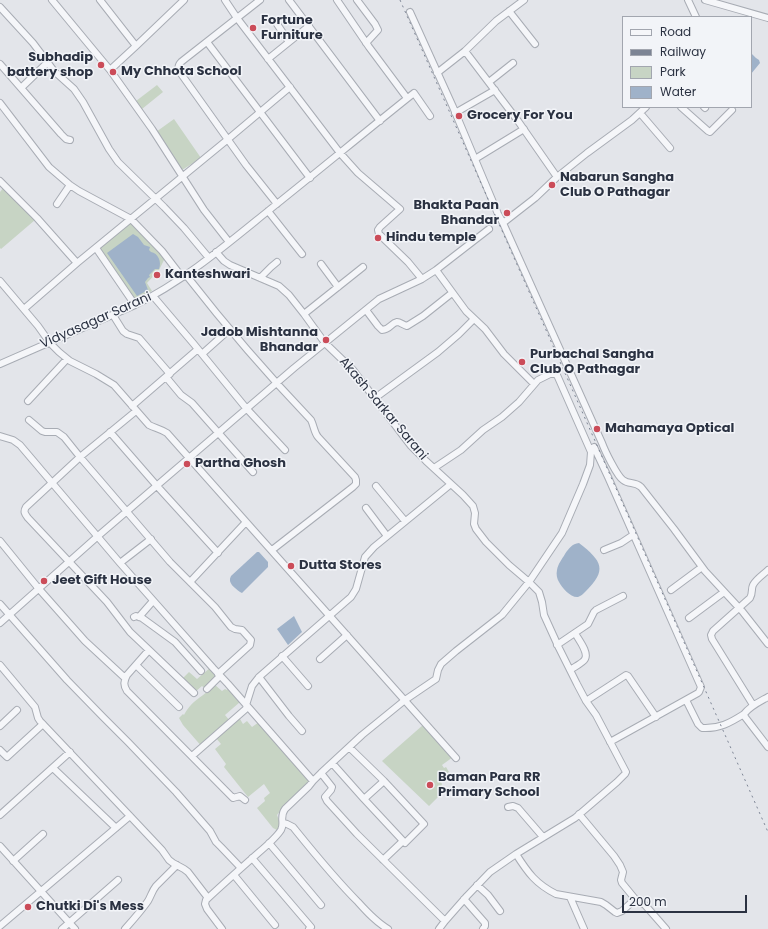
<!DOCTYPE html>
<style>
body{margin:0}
#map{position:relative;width:768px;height:929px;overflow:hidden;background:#e3e5ea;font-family:Poppins,sans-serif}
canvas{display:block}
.legend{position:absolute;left:622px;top:16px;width:130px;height:92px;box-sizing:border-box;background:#f2f4f8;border:1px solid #a2a6af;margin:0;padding:5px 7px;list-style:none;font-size:12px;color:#2b3242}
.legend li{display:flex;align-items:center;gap:8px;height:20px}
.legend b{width:20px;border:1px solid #a2a6af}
.scale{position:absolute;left:622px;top:895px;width:125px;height:18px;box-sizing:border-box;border:2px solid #2b3242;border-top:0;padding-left:5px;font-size:12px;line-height:14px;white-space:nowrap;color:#2b3242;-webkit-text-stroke:3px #f2f4f8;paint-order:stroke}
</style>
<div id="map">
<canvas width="768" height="929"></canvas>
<ul class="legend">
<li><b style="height:5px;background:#f5f6f9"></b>Road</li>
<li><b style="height:5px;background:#7c8494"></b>Railway</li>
<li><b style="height:11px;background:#c7d4c4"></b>Park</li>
<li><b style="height:11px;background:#9fb2c9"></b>Water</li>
</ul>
<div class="scale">200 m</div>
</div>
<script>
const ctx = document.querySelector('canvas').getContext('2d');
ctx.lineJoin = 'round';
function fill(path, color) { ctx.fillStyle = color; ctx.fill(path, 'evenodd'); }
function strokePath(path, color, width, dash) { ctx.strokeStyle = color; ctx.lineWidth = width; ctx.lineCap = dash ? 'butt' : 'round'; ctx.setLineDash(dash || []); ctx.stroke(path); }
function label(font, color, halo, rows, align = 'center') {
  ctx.font = font + ' Poppins,sans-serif'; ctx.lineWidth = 3; ctx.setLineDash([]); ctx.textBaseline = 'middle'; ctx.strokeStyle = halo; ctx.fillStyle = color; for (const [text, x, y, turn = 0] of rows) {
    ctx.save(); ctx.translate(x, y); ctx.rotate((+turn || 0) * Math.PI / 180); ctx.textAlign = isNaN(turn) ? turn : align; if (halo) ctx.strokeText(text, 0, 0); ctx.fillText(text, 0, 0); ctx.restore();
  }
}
fill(new Path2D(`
 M157 85 163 92 142 109 136 101Z
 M174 119 201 158 182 170 156 132Z
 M3 188 35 220 1 249 0 248V192Z
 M130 223H131L165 258 159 270 147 283 152 291 135 300 98 248Z
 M211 667 221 679 215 685 222 691 225 689 227 690 229 687 240 702 225 715 230 721 235 717 240 719 243 724 247 721 252 727 259 722 310 780 309 783 284 806 277 815 281 826 279 829 277 830 273 828 257 808 265 801 264 798 270 793 264 784 248 797 224 767 226 764 215 749 221 744 216 738 210 743 208 747 207 746 203 748 183 725 179 718 183 714 184 715C185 713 186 711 187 710 192 702 201 697 208 691L202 686 195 692 182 679 189 672 197 679Z
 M423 725 453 757 442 765 444 768 446 767 449 772 439 779 442 784 438 797 429 806 382 761Z`), '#c7d4c4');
fill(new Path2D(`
 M751 53 756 58 759 60 760 63 751 74Z
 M133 234 138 237 144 245 150 247 149 250 151 252C158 253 162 262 159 269H155L149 275 150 277 148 278 145 282 148 290 137 296 107 253Z
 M579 543C602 561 608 570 585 592 583 594 581 596 578 597 571 598 562 588 559 582 557 579 556 574 557 570 558 564 562 559 565 554 569 548 572 544 579 543Z
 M257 552H259L268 562V567L242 593 240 592C235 588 227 583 231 576Z
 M294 616 302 632 288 645 277 629Z`), '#9fb2c9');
const minor = new Path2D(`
 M52 0 110 70 152 129 204 210 229 242
 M100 0 136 46
 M225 0 237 18 340 153 358 173 400 209 380 227 378 230 379 234 408 262 422 279
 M260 0 181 62C178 65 178 68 179 71L246 165 277 204
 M289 0 380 121
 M337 0 369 47 407 98
 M357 0 375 24 378 30 366 43
 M688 0 696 17
 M705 0 768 18
 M0 7 33 43 54 71 74 89 83 102 109 149 118 162 164 207 184 228 209 258
 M509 11 535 44
 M410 12 453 107 498 214 503 223 602 443C605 451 617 476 623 480 629 485 634 481 641 487L674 529 705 571 742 611 768 644
 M275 21 289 42
 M207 42 310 178
 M465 51 518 121 557 177
 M268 59 309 26
 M0 64 61 134 66 139 70 140
 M110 70 136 46 184 0
 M437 73 465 51 496 21 524 0
 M489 82 513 63
 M21 88 47 63
 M0 103 49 167 70 185 79 191 131 219 162 251 182 277
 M681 107 708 131 710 132 732 110
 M704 107 705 108
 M455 113 495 90
 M640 113 670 148
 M475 159 524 129
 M0 181 37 218 77 263
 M57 204 70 185
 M268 211 302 254
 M503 223 535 198 557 177 587 153 632 120 646 107
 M96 248 135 305
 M216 252 224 261 230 265 279 286 289 295 304 314
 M321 264 338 287
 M436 270 466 311 485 329 504 354 534 384
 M186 275C225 325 267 374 311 420 314 426 314 432 318 437L355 477 356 480V484L353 487 272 550
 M260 278 271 267 277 262
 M0 281 38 326 50 343 59 352 70 361 96 374 114 385 149 425C155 428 161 429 167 433L456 758
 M153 296 193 343 246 408 285 450
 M24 309 77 263 227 140 290 87
 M366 310 378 326 382 330C390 330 391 323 397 322 400 322 403 325 407 326L423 316 452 293
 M113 315 123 331 127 334 139 338 170 374
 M202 354 230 329
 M0 364 135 305C184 281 226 245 268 211 317 172 365 132 414 93L430 116
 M166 377 181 395 192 403 253 472
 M375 398 438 352 459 334 474 319
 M28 401 67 359
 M132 406 198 349
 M136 411 80 457 26 507C23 512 25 514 28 518L107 602 130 632 149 650 194 693
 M29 420 42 431 45 432H57L64 437 80 457 170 562 215 607 231 627 235 629 242 630 251 640 250 645 218 674
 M110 432 157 486 218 553
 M0 436 13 440 20 445 120 563 213 668 228 684 313 781
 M594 447 608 477 701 687 699 692 698 693 610 742
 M434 468 461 450 483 430 502 417 519 402 538 380 550 374H554L557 375 591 452 590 465 583 484 562 533 529 582 539 592 542 602 544 615 559 648 577 684 586 701 596 715 626 772 625 774 617 782 575 818 516 854 490 872 467 896 445 921 439 929
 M376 486 405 521
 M366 508 387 536
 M0 541 39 589 85 641 125 678
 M604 550 621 543 633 535
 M120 563 151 539
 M190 582 246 522
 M671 590 702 567
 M0 604 67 680 103 717 128 742 176 792 210 831 216 842 221 847 241 868
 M134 617 136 616 142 618 175 642 201 671
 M139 617 153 601
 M689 618 724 592
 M0 623 98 536 294 368 379 299 422 279 436 270 489 229
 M557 645 588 624 594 612 596 610 623 596
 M149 650 127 675C124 681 123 685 127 691L230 795 233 798 240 796 245 800
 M282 656 308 686
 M320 659 347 635
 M0 665 35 707 38 718 40 721 130 816 162 850 169 860 173 863 184 869 188 872 208 898
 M136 665 179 707
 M570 670C574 667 583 663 585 659 589 652 578 639 575 633
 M259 677 289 716 302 731
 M207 689 220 676
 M768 697C759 702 750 706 744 714L745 717 768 747
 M686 700 698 724 702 728C719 729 730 723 744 714
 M586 701 626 675 628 676 656 717
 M246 705 252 686 259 677 351 597 356 589 365 557 374 547 451 484
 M753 705 712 639 711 635 713 631 750 598C753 593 751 589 753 585 756 579 764 574 768 570
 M0 726 17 710
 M0 750 7 757 43 724
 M192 756 248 707
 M332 763 364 799 405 843 424 824 384 781 349 747
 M53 768 116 828
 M321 773 332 787 331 790 325 797 327 801 357 834 445 921
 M364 799 384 781
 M508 807 513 806 518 808 543 837
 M579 814 614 856 620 865 623 872 621 880 622 883 636 900
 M0 815 70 752
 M283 823 287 824 293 827C314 853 334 878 358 902 367 912 376 922 388 929
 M269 843 321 905
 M0 846 75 929
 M516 854C528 873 536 884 556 894L601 902 606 905 615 912 617 913 622 911 632 902 636 900 638 901 645 905 666 929
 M252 858 311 927 309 929
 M383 860 403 841
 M13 861 43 834
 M234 875 275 925
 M477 885 488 895 500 911
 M570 897 584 929
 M464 899 485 923V926L483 929
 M0 926 130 816
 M62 929 118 880
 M125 929C133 920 141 911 148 901 151 896 152 891 156 886L177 865
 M222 929 207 909 205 904 206 900C223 884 240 869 257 854 264 848 276 838 281 830 285 823 279 817 285 809L309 786 313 781 321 773 362 735 405 700 433 681 436 679 438 670 441 664 456 651 502 615 529 582 509 565 486 542 476 529 474 524 475 513 473 506 463 495 426 461 411 446 353 370 325 343 304 314 363 267`);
strokePath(minor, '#a8acb4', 8);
strokePath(minor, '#f5f6f9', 6);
strokePath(new Path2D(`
 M400 0 768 832`), '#7c8494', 1, [2, 4]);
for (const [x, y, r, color] of [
 [253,28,4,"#cb4c59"],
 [101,65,4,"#cb4c59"],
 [113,72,4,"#cb4c59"],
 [459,116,4,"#cb4c59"],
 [552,185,4,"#cb4c59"],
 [507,213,4,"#cb4c59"],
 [378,238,4,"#cb4c59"],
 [157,275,4,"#cb4c59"],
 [326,340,4,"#cb4c59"],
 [522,362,4,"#cb4c59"],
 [597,429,4,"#cb4c59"],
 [187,464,4,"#cb4c59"],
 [291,566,4,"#cb4c59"],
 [44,581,4,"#cb4c59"],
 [430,785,4,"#cb4c59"],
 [28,907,4,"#cb4c59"]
]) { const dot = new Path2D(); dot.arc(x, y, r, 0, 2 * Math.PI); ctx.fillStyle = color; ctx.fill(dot); strokePath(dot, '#f2f4f8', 1.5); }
label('bold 13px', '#2b3242', '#f2f4f8', [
 ["Fortune",261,21],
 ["Furniture",261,36],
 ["Subhadip",93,58,"right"],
 ["battery shop",93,73,"right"],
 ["My Chhota School",121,72],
 ["Grocery For You",467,116],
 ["Nabarun Sangha",560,178],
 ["Club O Pathagar",560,193],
 ["Bhakta Paan",499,206,"right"],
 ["Bhandar",499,221,"right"],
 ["Hindu temple",386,238],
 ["Kanteshwari",165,275],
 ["Jadob Mishtanna",318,333,"right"],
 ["Bhandar",318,348,"right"],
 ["Purbachal Sangha",530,355],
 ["Club O Pathagar",530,370],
 ["Mahamaya Optical",605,429],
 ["Partha Ghosh",195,464],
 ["Dutta Stores",299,566],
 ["Jeet Gift House",52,581],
 ["Baman Para RR",438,778],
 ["Primary School",438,793],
 ["Chutki Di's Mess",36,907]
], 'left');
label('13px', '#2b3242', '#f2f4f8', [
 ["Vidyasagar Sarani",96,321,-24],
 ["Akash Sarkar Sarani",383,409,50]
]);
</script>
